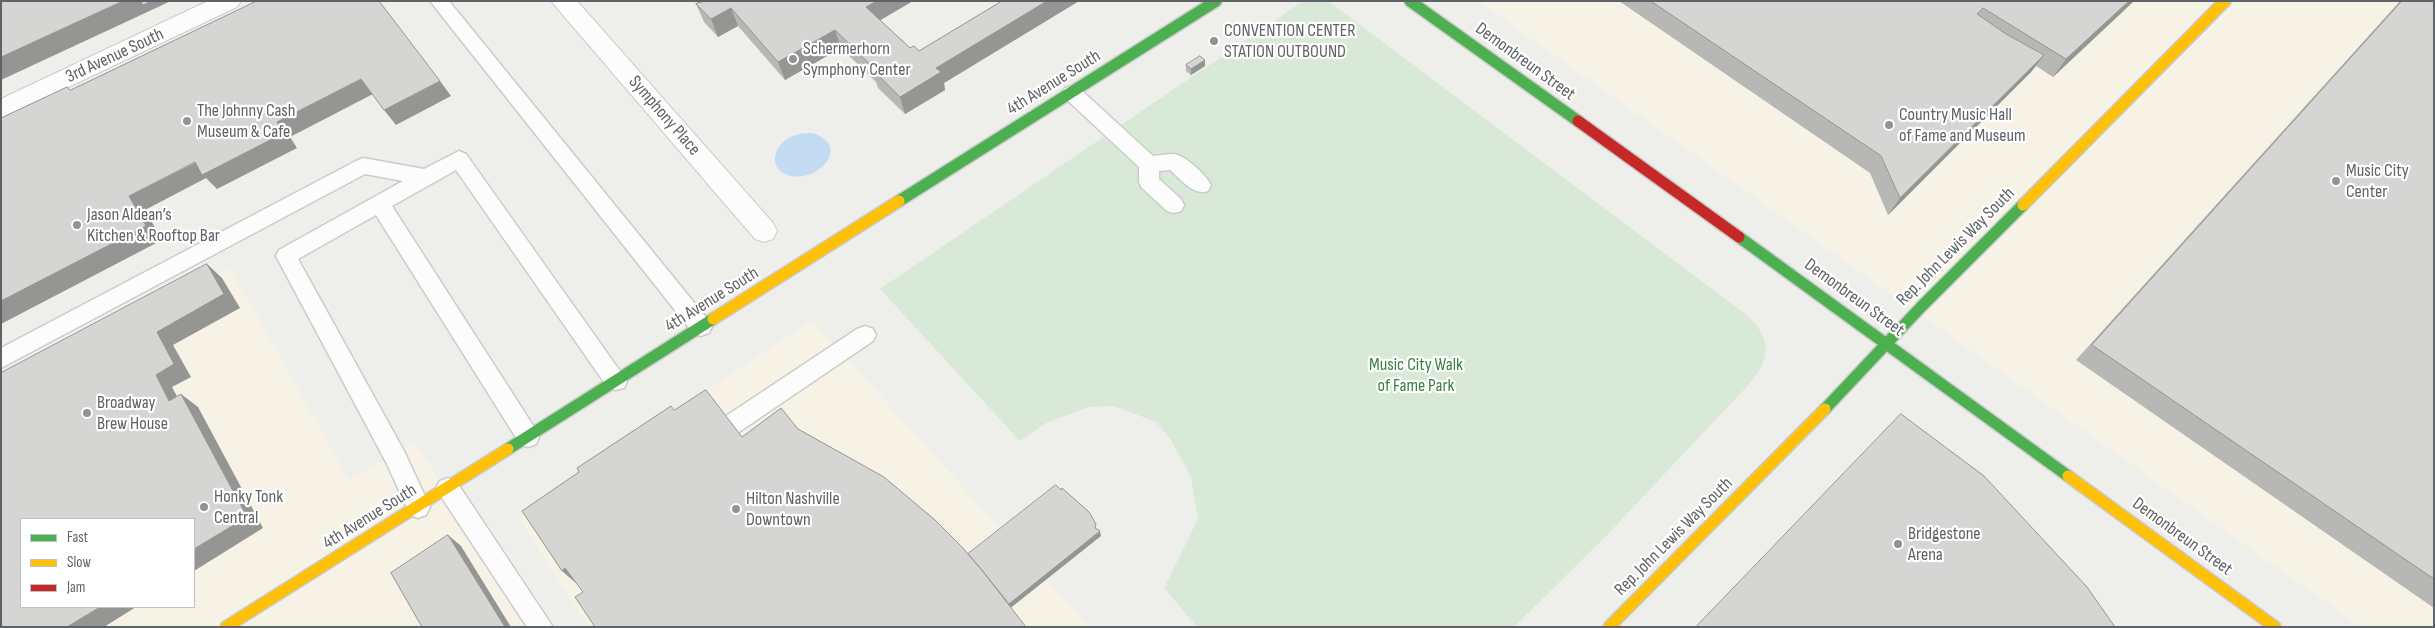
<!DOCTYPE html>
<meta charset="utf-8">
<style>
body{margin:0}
#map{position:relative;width:2435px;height:628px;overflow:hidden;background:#eeeeea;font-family:"Sofia Sans Condensed",sans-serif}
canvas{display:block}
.frame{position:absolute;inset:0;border:2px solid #5f6267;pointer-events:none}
.legend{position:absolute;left:20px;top:518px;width:175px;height:90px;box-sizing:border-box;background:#fff;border:1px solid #bfc0c2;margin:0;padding:6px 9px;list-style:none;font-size:15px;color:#5f6267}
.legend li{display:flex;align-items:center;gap:10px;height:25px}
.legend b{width:25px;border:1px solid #bfc0c2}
</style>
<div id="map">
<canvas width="2435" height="628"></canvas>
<div class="frame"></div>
<ul class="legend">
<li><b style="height:6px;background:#4caf50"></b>Fast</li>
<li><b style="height:6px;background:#ffc107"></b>Slow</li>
<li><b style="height:6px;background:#c62828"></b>Jam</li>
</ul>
</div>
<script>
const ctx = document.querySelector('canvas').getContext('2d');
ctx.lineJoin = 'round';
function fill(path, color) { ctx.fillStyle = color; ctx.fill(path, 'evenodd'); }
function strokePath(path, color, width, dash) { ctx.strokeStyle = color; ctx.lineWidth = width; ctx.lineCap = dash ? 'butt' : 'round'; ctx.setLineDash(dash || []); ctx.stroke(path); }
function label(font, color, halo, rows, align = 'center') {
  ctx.font = font + ' "Sofia Sans Condensed",sans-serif'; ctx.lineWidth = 4.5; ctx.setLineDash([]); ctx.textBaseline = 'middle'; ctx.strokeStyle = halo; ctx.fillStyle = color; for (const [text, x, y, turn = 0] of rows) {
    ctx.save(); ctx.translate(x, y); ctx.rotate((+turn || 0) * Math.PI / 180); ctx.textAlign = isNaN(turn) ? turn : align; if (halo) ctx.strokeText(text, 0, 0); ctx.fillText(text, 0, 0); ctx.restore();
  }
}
fill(new Path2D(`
 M1478 1H2434V627H2361Z
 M228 268 253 308 349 480 414 442 538 627H1V388ZM21 519H194V607H21Z
 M812 320 1089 627H589L519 518Z`), '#f6f3e6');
fill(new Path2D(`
 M1302 2H1330L1748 316C1771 339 1771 356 1752 381L1606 536 1514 627H1197L1164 588 1198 519 1191 477 1171 440 1156 422 1114 406 1089 407 1048 422 1020 441 880 289Z`), '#d9e9d8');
fill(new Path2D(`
 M813 133C853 147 816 185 787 175 769 168 773 148 787 139 795 134 803 133 813 133Z`), '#c3dcf4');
const lane = new Path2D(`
 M430 1H449L709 321 712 327 709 333 701 336 693 333Z
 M1072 86 1079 88 1153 156C1160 155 1167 154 1174 154 1186 156 1206 175 1211 185L1208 191C1193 196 1181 179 1170 170L1159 171V179L1181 199 1184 205 1181 211 1174 213 1167 211 1142 188 1139 182V167L1065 98 1063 93 1065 88Z
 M459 151 466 154 627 381 624 388 616 390 608 388 456 170 392 206 536 430 539 437 536 444 528 447 520 444 376 215 298 259 404 451 430 507 426 515 418 518 410 515 387 464 276 256 279 250 403 181 365 174 1 368V348L356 161 363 158 424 169Z
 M865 326 873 329 876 335 873 341 739 432 731 435 723 432 720 425 723 418 857 329Z
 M448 478 456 481 553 627H527L440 495 436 488 440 481Z`);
const street = new Path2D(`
 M208 1H241L237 7 1 119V99Z
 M551 1H577L773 223 777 231 773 239 764 242 755 239Z`);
const fast = new Path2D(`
 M1410 1 1578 121
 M899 201 1216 1
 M1739 237 2068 476
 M1825 409 1921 307 2023 205
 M508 449 713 319`);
const slow = new Path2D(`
 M2023 205 2225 1
 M713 319 899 201
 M2068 476 2275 627
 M226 627 508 449
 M1609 627 1825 409`);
const jam = new Path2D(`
 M1578 121 1739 237`);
strokePath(lane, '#cbcccb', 3);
strokePath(street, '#cbcccb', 2);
strokePath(fast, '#cacaca', 14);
strokePath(slow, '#cacaca', 14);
strokePath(jam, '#cacaca', 14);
fill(lane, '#fcfcfc');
fill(street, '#fcfcfc');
strokePath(fast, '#4caf50', 11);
strokePath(slow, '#ffc107', 11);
strokePath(jam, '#c62828', 11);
fill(new Path2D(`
 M696 1H913L880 20 910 48 919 51 1002 1H1079L944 83 945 90 905 114 878 88 876 82 841 48 785 80 738 26 718 37 704 22 696 4 698 3Z
 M1619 1H2134L2053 77 2036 66 2031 72 1888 215 1870 173Z
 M2400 1H2434V608L2076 360Z
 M1205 60V66L1191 75 1186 71V65Z`), '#b7b7b5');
fill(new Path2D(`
 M123 1H171L1 80V57Z
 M877 1H913L872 25 866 7Z
 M1047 1H1079L944 83 945 90 905 114 900 97 936 68Z
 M2129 1H2134L2053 77 2066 59Z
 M731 8 738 26 718 37 711 19Z
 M835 30 841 48 785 80 778 62Z
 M2044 55 2031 72 1888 215 1900 198Z
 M1205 60V66L1191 75V69Z
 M361 79 373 94 290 137 297 148 217 189 206 178 145 210 162 240 1 324V301L129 196Z
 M440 81 451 96 396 125 384 110Z
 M207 264 222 278 240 308 173 345 191 377 172 387 186 413 169 401 156 375 157 332Z
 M181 394 198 407 263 528 194 571V549Z
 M1100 531 1101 536 1008 610 1006 606Z
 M448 535 461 546 511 627H505Z
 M565 568 577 584 562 571Z
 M100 607H136L104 627H67Z`), '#959594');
const building = new Path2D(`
 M1 1H123L1 57Z
 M141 1H152L143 5Z
 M257 1H379L440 81 384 110 361 79 277 122 284 133 202 175 195 162 129 196 146 226 1 301V118L67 87 70 90Z
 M704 1H877L866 7 910 48 914 46 919 51 1002 1H1047L936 68 941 72 900 97 873 70 875 69 835 30 778 62 731 8 711 19 696 4Z
 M1651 1H2129L2066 59 1983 8 1977 14 2006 34 2044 55 1900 198 1881 156Z
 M2402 1H2434V579L2092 345Z
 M1200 56 1205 60 1191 69 1186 65Z
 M207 264 224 294 157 332 174 364 156 375 169 401 181 394 247 517 194 549V519H21V607H100L67 627H1V373Z
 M706 390 742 437 781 408 798 429 884 477 935 520 962 547 981 569 1026 627H595L575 597 583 592 565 568 562 571 522 511 579 472 577 468 671 406 674 410Z
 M1901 414 1984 476 2087 587 2115 627H1696Z
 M1056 485 1061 490 1062 488 1089 512 1096 524 1095 528 1100 531 1009 604 981 569 968 554Z
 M448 535 505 627H422L391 573Z`);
fill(building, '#d5d5d3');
strokePath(building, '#959594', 1);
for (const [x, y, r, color] of [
 [1214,41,5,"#919395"],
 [793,59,5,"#919395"],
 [187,121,5,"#919395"],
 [1889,125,5,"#919395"],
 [2336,181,5,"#919395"],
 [77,225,5,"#919395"],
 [87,413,5,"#919395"],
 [204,507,5,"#919395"],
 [736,509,5,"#919395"],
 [1898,544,5,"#919395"]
]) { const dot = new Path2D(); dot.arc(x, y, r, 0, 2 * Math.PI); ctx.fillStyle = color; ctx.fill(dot); strokePath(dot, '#fff', 2); }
label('18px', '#5f6267', '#fff', [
 ["CONVENTION CENTER",1224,31],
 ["STATION OUTBOUND",1224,52],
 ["Schermerhorn",803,49],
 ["Symphony Center",803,70],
 ["The Johnny Cash",197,111],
 ["Museum & Cafe",197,132],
 ["Country Music Hall",1899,115],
 ["of Fame and Museum",1899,136],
 ["Music City",2346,171],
 ["Center",2346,192],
 ["Jason Aldean’s",87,215],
 ["Kitchen & Rooftop Bar",87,236],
 ["Broadway",97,403],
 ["Brew House",97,424],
 ["Honky Tonk",214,497],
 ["Central",214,518],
 ["Hilton Nashville",746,499],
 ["Downtown",746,520],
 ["Bridgestone",1908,534],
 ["Arena",1908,555]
], 'left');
label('18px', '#5f6267', '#fff', [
 ["3rd Avenue South",115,56,-25],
 ["Demonbreun Street",1525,62,36],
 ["4th Avenue South",1054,83,-32],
 ["Symphony Place",664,116,49],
 ["Rep. John Lewis Way South",1956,247,-45],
 ["Demonbreun Street",1854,298,36],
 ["4th Avenue South",712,300,-32],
 ["4th Avenue South",370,517,-32],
 ["Rep. John Lewis Way South",1674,537,-45],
 ["Demonbreun Street",2182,537,36]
]);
label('18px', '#3c8142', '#fff', [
 ["Music City Walk",1416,365],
 ["of Fame Park",1416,386]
]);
</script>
